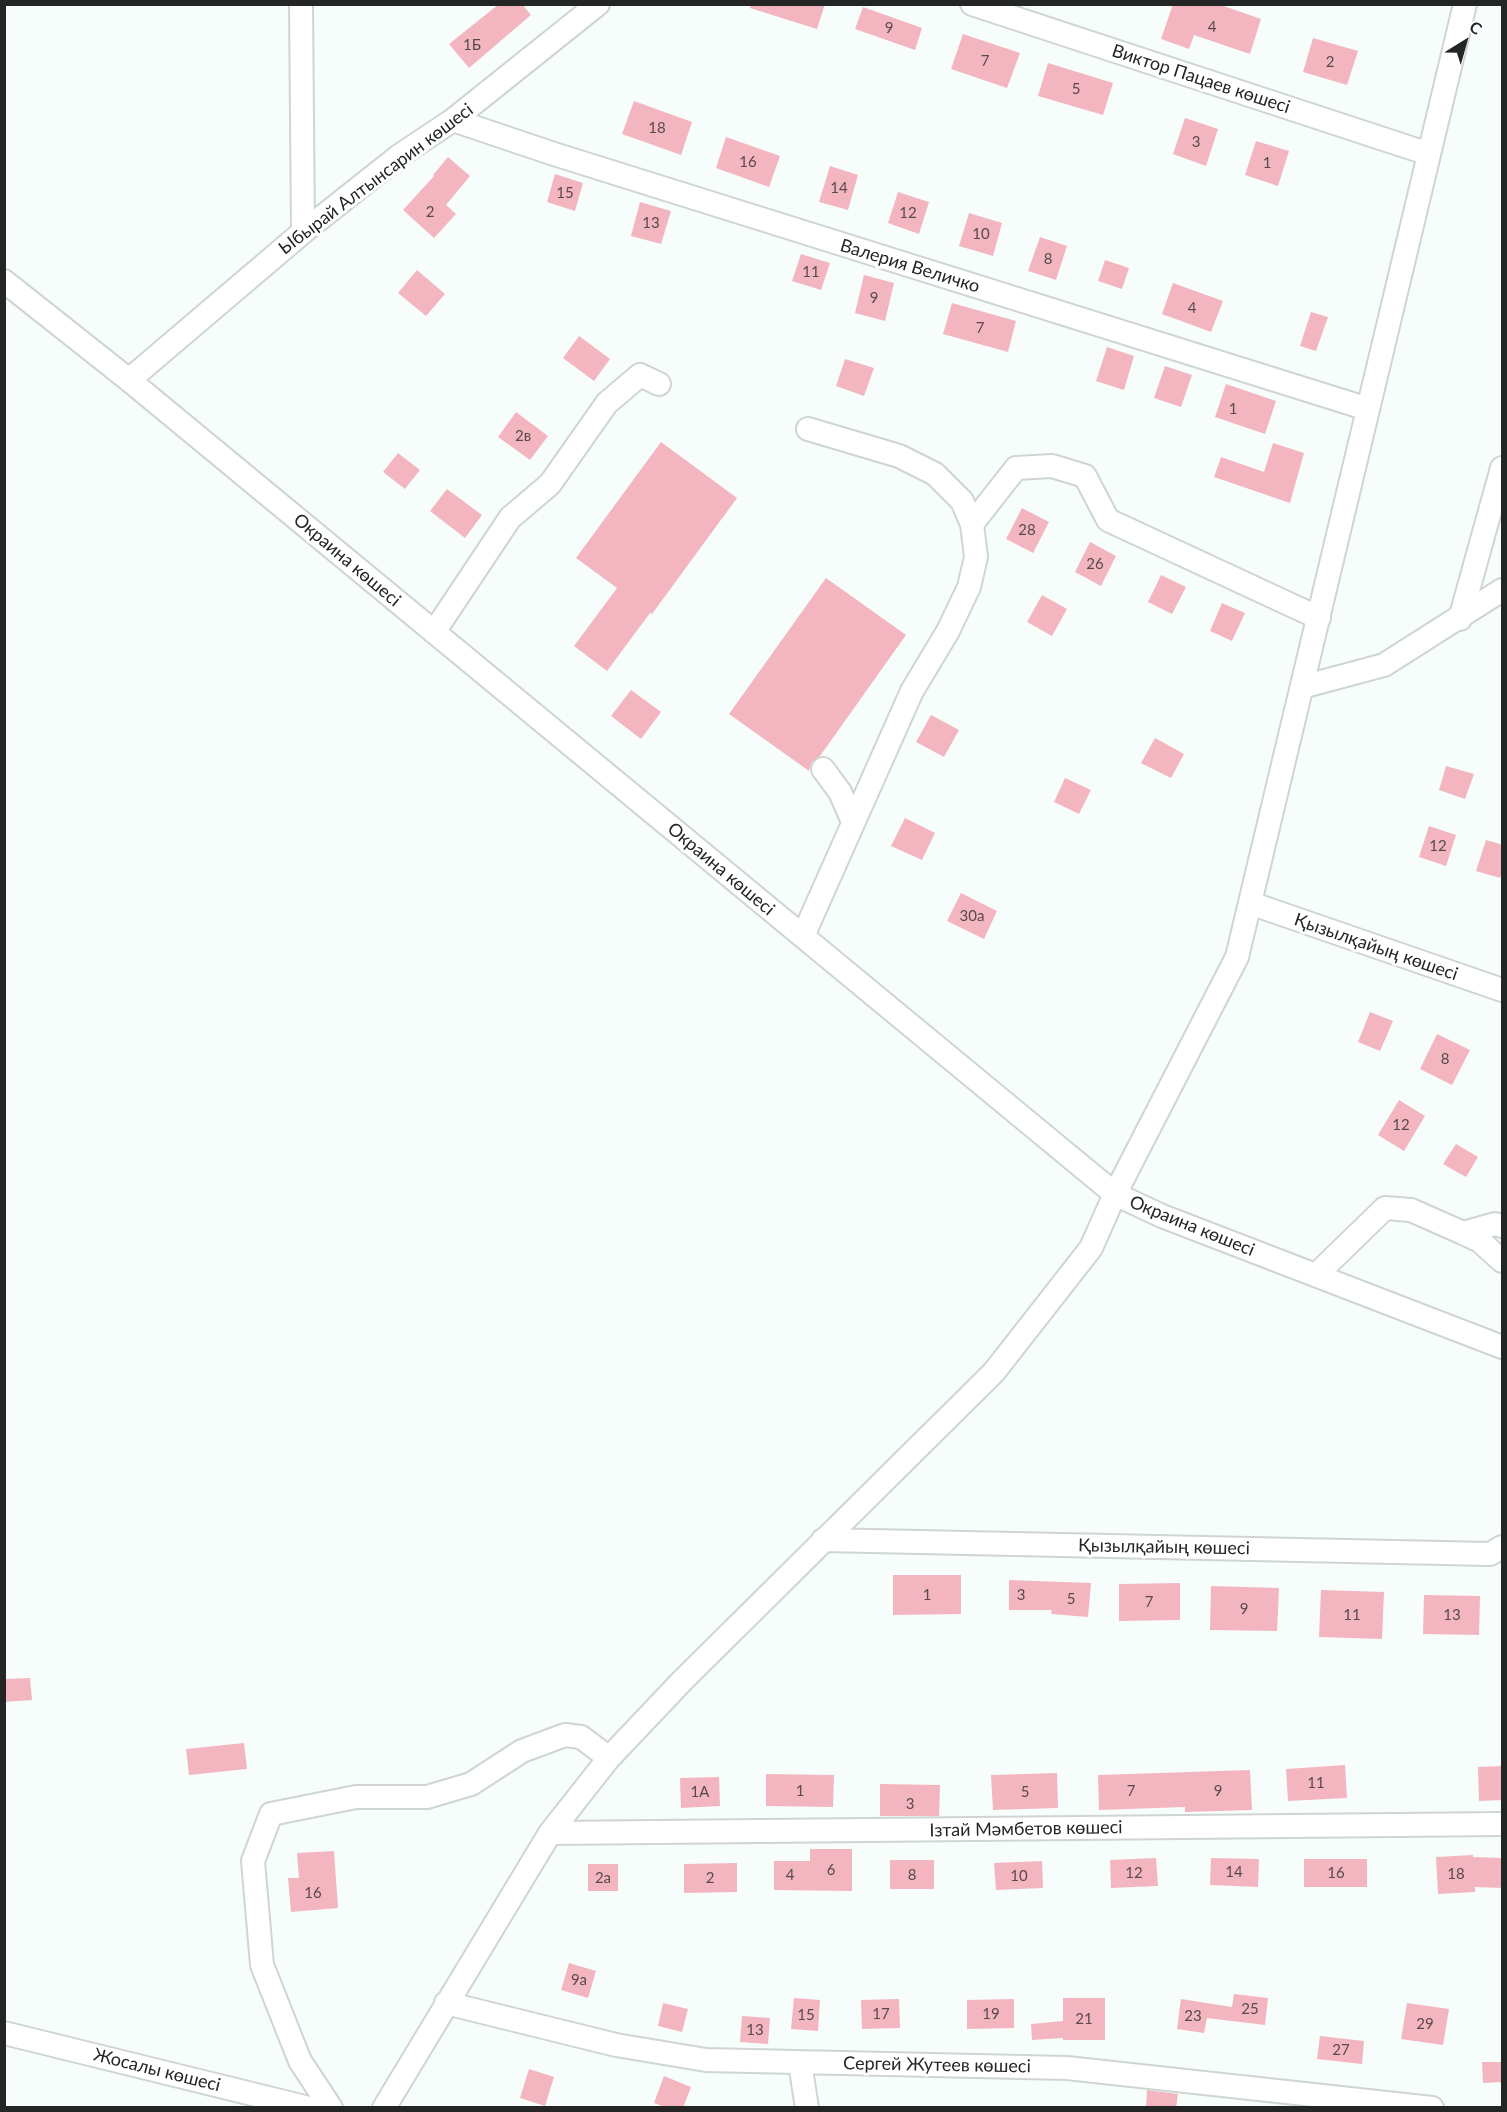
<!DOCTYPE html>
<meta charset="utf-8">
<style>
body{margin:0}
#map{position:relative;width:1507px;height:2112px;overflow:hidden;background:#f6fdfb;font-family:Lato,sans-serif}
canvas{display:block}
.frame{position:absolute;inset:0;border:6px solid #242626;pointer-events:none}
.north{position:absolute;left:1435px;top:12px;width:60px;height:60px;-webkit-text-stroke:4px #fff;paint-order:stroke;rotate:37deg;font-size:16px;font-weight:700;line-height:24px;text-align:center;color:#242626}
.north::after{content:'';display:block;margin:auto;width:21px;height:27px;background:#242626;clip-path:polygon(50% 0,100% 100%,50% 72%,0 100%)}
</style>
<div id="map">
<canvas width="1507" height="2112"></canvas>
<div class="frame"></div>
<div class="north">С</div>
</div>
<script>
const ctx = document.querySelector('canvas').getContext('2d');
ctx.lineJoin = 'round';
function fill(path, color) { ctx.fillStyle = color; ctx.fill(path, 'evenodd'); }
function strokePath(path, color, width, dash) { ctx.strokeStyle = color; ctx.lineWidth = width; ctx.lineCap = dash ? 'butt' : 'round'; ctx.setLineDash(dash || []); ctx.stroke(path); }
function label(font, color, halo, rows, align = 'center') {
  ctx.font = font + ' Lato,sans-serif'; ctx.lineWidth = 6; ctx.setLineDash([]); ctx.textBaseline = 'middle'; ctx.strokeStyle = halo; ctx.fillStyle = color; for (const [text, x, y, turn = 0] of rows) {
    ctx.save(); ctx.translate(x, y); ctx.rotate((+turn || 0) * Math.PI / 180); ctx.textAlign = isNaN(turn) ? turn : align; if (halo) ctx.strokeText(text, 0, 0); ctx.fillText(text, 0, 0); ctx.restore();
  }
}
fill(new Path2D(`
 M499 4H522L531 15 469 68 449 44Z
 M750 4H825L817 29 750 8Z
 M1173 4H1218L1261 19 1250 54 1194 35 1189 49 1161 39Z
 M863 7 922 28 915 50 855 29Z
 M963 34 1020 53 1007 88 951 69Z
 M1313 38 1358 51 1347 85 1303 72Z
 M1048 63 1113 83 1103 115 1038 96Z
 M634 101 692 122 681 155 622 134Z
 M1185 118 1218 129 1206 166 1173 154Z
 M726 137 780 156 769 187 716 168Z
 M1256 141 1289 151 1278 186 1245 175Z
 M448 157 470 176 446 205 456 214 434 238 403 210 434 176 433 175Z
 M830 166 858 175 848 210 819 202Z
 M555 174 583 183 575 211 547 202Z
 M898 192 929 202 919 234 888 223Z
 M640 202 671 211 661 244 631 236Z
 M969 213 1002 223 993 256 959 246Z
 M1040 237 1067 246 1056 280 1028 271Z
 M801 254 830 263 821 290 792 281Z
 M1105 260 1129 268 1122 289 1098 281Z
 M417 270 445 294 426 316 398 293Z
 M864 275 894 283 885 321 855 313Z
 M1173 283 1223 301 1211 332 1162 314Z
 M952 303 1016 321 1008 352 943 334Z
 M1311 312 1328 317 1316 351 1300 346Z
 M579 336 610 359 594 381 563 358Z
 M1107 347 1134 356 1124 390 1096 381Z
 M845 359 874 368 864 396 836 386Z
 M1165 366 1192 375 1181 407 1154 398Z
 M1226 384 1276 401 1265 434 1215 417Z
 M516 412 548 436 530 460 498 437Z
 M661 442 737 498 652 614 650 613 607 671 574 646 617 588 576 558Z
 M1273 443 1304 453 1290 503 1214 477 1221 457 1264 472Z
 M398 453 420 470 405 489 383 472Z
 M447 489 482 515 465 538 430 511Z
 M1022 508 1049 522 1033 553 1006 539Z
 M1090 542 1116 556 1101 586 1075 572Z
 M1161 575 1186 587 1172 614 1148 602Z
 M826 578 906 635 820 756 811 763 809 771 729 714Z
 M1042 595 1067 609 1052 636 1027 622Z
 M1222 603 1245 613 1232 641 1210 631Z
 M631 690 661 712 641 739 611 716Z
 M931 715 959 730 944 757 916 742Z
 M1155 738 1184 754 1171 778 1141 763Z
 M1446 766 1474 774 1465 799 1439 790Z
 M1065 778 1091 790 1079 814 1054 802Z
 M905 818 935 833 922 860 891 846Z
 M1429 826 1456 835 1446 866 1419 857Z
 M1486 840 1503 845V869L1500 878 1476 871Z
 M961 893 997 911 984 939 947 921Z
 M1370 1012 1393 1021 1380 1051 1358 1042Z
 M1437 1034 1470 1050 1452 1085 1420 1069Z
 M1399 1100 1425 1116 1404 1151 1378 1135Z
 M1456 1144 1478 1157 1466 1177 1443 1164Z
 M893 1575H961V1614L893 1615Z
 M1009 1580 1091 1583 1088 1617 1051 1614 1052 1610H1009Z
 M1180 1583V1620L1119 1621V1584Z
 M1211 1586 1279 1588 1277 1631 1210 1630Z
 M1321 1590 1384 1592 1382 1639 1319 1637Z
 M1424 1595 1480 1596 1479 1635 1423 1634Z
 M30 1678 32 1700 4 1702V1679Z
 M244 1743 247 1769 189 1775 186 1749Z
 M1345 1765 1347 1798 1288 1801 1286 1769Z
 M1503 1766V1800L1479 1801 1478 1767Z
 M1250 1770 1252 1810 1185 1812V1807L1099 1810 1098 1775Z
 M1057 1773 1058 1808 993 1810 991 1775Z
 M766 1774 834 1775 833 1807 766 1806Z
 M719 1777 720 1806 681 1808 680 1778Z
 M880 1784 940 1785 939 1816H880Z
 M810 1849H852V1891L774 1890V1861H810Z
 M334 1851 338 1908 291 1912 288 1878H299L297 1853Z
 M1473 1855V1857L1503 1858V1888L1475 1887V1892L1438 1894 1436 1857Z
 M1156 1858 1158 1886 1111 1888 1110 1860Z
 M1211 1858 1259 1859 1258 1887 1210 1885Z
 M1304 1859H1367V1887H1304Z
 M890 1860H934V1889H890Z
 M1042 1861 1043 1888 996 1890 994 1863Z
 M737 1863V1892L684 1893V1864Z
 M588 1864H618V1891H588Z
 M569 1963 596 1971 588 1998 561 1990Z
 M1234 1994 1268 1998 1265 2025 1207 2018 1204 2033 1177 2029 1181 1999 1232 2007Z
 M794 1998 820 2000 818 2031 791 2029Z
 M1063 1998H1105V2040H1063V2038L1032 2040 1031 2024 1063 2021Z
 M899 1999 900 2028 862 2029 861 2000Z
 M1014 1999V2028L967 2029V2000Z
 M663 2003 688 2009 682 2032 658 2026Z
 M1407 2003 1449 2009 1443 2045 1401 2039Z
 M742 2016 770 2018 768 2044 740 2042Z
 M1320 2036 1364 2041 1362 2064 1317 2059Z
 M1482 2062H1503V2082L1483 2083Z
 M529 2069 554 2077 545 2106 520 2098Z
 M664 2076 691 2087 683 2108H667L654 2103Z
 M1147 2090 1178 2094 1176 2108H1146Z`), '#f3b6c0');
const minor = new Path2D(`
 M301 4 303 232
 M972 4 1429 154
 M453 120 554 154 1368 409
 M4 281 129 380 1115 1194 1162 1216 1502 1347
 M129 380 303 232 399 156 453 120 598 4
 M972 524 1016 468 1052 466 1085 476 1108 520 1319 618
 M1460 619 1502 468
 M434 632 510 518 550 484 607 403 640 375 659 384
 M1302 687 1384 665 1502 590
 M823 769 840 792 853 822
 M1250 903 1502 990
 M803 936 912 691 948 631 969 587 976 557 972 524 962 501 935 474 899 456 808 429
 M1463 1233 1495 1224 1502 1226
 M1316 1275 1385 1208 1411 1210 1463 1233 1480 1241 1502 1261
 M823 1540 1490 1554 1502 1547
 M550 1833 1502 1824
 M446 2003 616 2045 706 2060 1067 2068 1432 2108
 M4 2033 309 2108
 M800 2063 807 2108
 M331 2108 300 2061 262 1965 253 1861 271 1814 356 1797H427L471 1784 522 1751 565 1735 581 1737 609 1758
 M384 2108 550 1833 609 1758 682 1681 994 1372 1091 1248 1115 1194 1237 957 1465 4`);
strokePath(minor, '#ced5d3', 26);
strokePath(minor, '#fff', 22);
label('15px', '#584a4c', null, [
 ["4",1212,27],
 ["9",889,28],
 ["1Б",472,45],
 ["7",985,61],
 ["2",1330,62],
 ["5",1076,89],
 ["18",657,128],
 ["3",1196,142],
 ["16",748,162],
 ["1",1267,163],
 ["14",839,188],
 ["15",565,193],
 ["2",430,212],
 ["12",908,213],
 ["13",651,223],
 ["10",981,234],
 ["8",1048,259],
 ["11",811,272],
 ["9",874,298],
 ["4",1192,308],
 ["7",980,328],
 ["1",1233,409],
 ["2в",523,436],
 ["28",1027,530],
 ["26",1095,564],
 ["12",1438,846],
 ["30а",972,916],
 ["8",1445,1059],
 ["12",1401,1125],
 ["1",927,1595],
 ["3",1021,1595],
 ["5",1071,1599],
 ["7",1149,1602],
 ["9",1244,1609],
 ["11",1352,1615],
 ["13",1452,1615],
 ["11",1316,1783],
 ["1",800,1791],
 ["7",1131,1791],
 ["9",1218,1791],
 ["1А",700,1792],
 ["5",1025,1792],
 ["3",910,1804],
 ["6",831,1870],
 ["14",1234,1872],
 ["12",1134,1873],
 ["16",1336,1873],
 ["18",1456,1874],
 ["4",790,1875],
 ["8",912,1875],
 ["10",1019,1876],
 ["2а",603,1878],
 ["2",710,1878],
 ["16",313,1893],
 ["9а",579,1980],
 ["25",1250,2009],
 ["17",881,2014],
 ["19",991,2014],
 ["15",806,2015],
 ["23",1193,2016],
 ["21",1084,2019],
 ["29",1425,2024],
 ["13",755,2030],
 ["27",1341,2050]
]);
label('18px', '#242626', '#fff', [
 ["Виктор Пацаев көшесі",1201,79,18],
 ["Ыбырай Алтынсарин көшесі",376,179,-37],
 ["Валерия Величко",910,266,17],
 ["Окраина көшесі",347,560,40],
 ["Окраина көшесі",721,869,40],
 ["Қызылқайың көшесі",1376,947,19],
 ["Окраина көшесі",1192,1226,22],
 ["Қызылқайың көшесі",1164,1547,1],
 ["Ізтай Мәмбетов көшесі",1026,1829,-1],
 ["Сергей Жутеев көшесі",937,2065,1],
 ["Жосалы көшесі",157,2070,14]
]);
</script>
